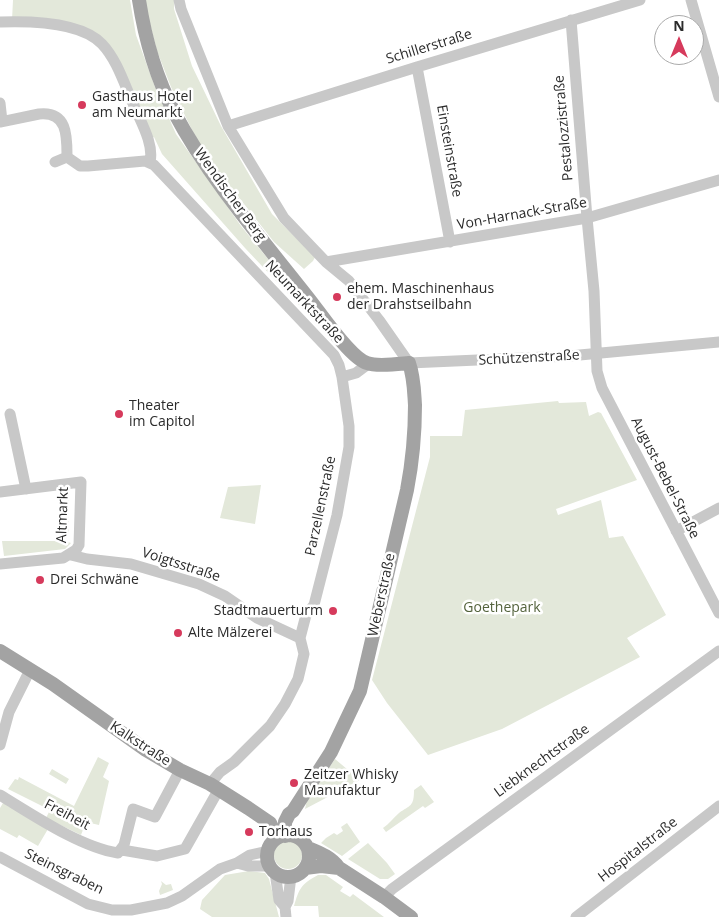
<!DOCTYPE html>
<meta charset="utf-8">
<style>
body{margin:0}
#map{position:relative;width:719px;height:917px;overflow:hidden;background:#fff;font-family:"Open Sans",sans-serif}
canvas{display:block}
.north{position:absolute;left:654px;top:15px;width:50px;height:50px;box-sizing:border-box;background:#fff;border:1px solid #aaa;border-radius:50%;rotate:0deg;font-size:14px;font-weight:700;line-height:20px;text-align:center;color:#2b2b2b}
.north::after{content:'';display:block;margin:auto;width:18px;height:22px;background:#d63a5c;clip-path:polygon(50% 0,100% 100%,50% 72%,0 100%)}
</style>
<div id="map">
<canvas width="719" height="917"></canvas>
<div class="north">N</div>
</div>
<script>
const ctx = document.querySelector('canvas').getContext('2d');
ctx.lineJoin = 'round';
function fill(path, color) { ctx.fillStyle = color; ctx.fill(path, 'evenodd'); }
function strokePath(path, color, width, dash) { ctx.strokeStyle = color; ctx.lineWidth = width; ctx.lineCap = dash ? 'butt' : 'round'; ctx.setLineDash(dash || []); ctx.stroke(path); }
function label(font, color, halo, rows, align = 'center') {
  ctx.font = font + ' "Open Sans",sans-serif'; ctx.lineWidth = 5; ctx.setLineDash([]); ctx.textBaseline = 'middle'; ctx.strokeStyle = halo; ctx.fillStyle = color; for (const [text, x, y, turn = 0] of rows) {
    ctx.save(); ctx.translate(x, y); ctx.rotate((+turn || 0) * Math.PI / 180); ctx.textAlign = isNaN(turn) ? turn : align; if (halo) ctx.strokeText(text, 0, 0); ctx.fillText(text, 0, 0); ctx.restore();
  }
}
fill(new Path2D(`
 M13 0H130L136 35 155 87 176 134 241 226 314 315 310 317 245 248 162 154 154 137 151 138 99 36 12 20Z
 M144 0H174V9L192 66 221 126 272 214 315 257 313 261 304 269 274 242 210 161 192 130 171 87 157 51Z
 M558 401 559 403 586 402 589 416 598 412 601 413 637 480 556 509 558 515 601 500 609 538 623 536 666 615 627 638 640 657 502 729 428 755 387 703 372 680 430 457V436H462L465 410Z
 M261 485 255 524 220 518 228 487Z
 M67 496H69V534L59 535 57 531Z
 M2 541H64L71 543 65 549 4 556Z
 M98 757 109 763 103 777 109 781 99 825 86 822 81 835 46 818 50 810 8 789 15 779 18 780 19 777 74 806Z
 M335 759 360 780 305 809 307 800Z
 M52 769 69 779 66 784 49 774Z
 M421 785 434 802 425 808 423 806 386 832 383 828C389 824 393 818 399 813 410 805 414 807 414 790Z
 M3 803 48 829 38 846 19 835 17 838 0 829V808Z
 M347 823 360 842 342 856 321 843 326 838 334 833 337 835 343 831 341 827Z
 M274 855a14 14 0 1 1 28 0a14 14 0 1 1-28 0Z
 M368 843 387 863 395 874 388 879H380L348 859Z
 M249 871 265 873 269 879 279 917H212L200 909 202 900 225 875Z
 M318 875H326L343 887 340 891 350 897 353 894 384 917H319L318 906H294C299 889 301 884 318 875Z
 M161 881 166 885 171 884 173 890 160 895 159 891 162 884Z`), '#e3e8da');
strokePath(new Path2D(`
 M179 0 181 9 228 126 284 218 326 262 349 281 379 320 409 363 569 356 719 342
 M691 0 719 97
 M571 20 587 218 594 291 597 371 602 388 719 613
 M0 22C29 21 81 22 102 44 118 61 125 87 135 108 142 124 154 145 150 162
 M417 67 450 242
 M0 103 2 121
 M0 122 39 114C68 111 67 137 67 157
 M228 126 417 67 640 0
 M67 157 80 166H88L145 161 154 165 334 355 339 365 342 377 349 426V447L337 515 314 605 306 615 300 638 304 654 298 679 285 704 270 726 234 762 220 772 210 784
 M55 162 67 157
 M326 262 587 218 719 180
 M342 377 356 373 368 364
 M10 414 26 489
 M0 492 81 482 79 545 76 550 63 558 0 564
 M676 531 719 508
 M71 555 87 559 131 564 199 584 225 596 257 618 300 638
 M0 745 9 712 30 670
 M0 795C33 815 80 847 118 853L124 845 133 809 155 817 180 770
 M122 850 157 856 185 849 219 789
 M0 857 88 904 112 910H131L167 903 182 896 220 869 237 863 250 855 268 851
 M237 863 248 866H270
 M275 872 279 900 285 907 286 917
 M384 897 392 889 719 651
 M285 907 288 901 291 876
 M576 917 719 806`), '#c8c8c8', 11);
strokePath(new Path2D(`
 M139 0C145 39 156 77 174 112 210 180 262 239 309 299 321 314 350 358 367 363 377 367 398 364 409 363 414 377 414 390 415 405 415 437 413 459 407 490L360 691 331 752 293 811 289 814 285 822V836
 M0 651 53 684 146 750 180 770 210 784 248 808 270 823 277 838
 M267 856a21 21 0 1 1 42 0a21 21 0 1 1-42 0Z
 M308 848C320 853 331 857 339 868
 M305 868 321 866 339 868 384 897 411 917`), '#a3a3a3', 14);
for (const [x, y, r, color] of [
 [82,105,5,"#d63a5c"],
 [337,297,5,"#d63a5c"],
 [119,414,5,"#d63a5c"],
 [40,580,5,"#d63a5c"],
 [333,611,5,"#d63a5c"],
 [178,633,5,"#d63a5c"],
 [294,783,5,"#d63a5c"],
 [249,832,5,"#d63a5c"]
]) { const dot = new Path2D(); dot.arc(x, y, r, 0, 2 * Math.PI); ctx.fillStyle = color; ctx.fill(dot); strokePath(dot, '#fff', 2); }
label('14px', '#2b2b2b', '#fff', [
 ["Schillerstraße",429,47,-17],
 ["Pestalozzistraße",564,128,-95],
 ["Einsteinstraße",449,151,80],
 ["Wendischer Berg",230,195,54],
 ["Von-Harnack-Straße",522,214,-10],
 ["Neumarktstraße",304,302,47],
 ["Schützenstraße",529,358,-3],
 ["August-Bebel-Straße",665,478,63],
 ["Parzellenstraße",321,506,-78],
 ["Altmarkt",63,515,-88],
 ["Voigtsstraße",181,565,18],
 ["Weberstraße",382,595,-78],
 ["Kalkstraße",140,744,33],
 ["Liebknechtstraße",542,761,-36],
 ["Freiheit",67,815,28],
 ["Hospitalstraße",638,850,-38],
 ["Steinsgraben",64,872,26]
]);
label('14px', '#2b2b2b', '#fff', [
 ["Gasthaus Hotel",92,97],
 ["am Neumarkt",92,113],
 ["ehem. Maschinenhaus",347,289],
 ["der Drahstseilbahn",347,305],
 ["Theater",129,406],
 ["im Capitol",129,422],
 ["Drei Schwäne",50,580],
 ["Stadtmauerturm",323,611,"right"],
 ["Alte Mälzerei",188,633],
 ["Zeitzer Whisky",304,775],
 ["Manufaktur",304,791],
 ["Torhaus",259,832]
], 'left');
label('14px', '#54633d', '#fff', [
 ["Goethepark",502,608]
]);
</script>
